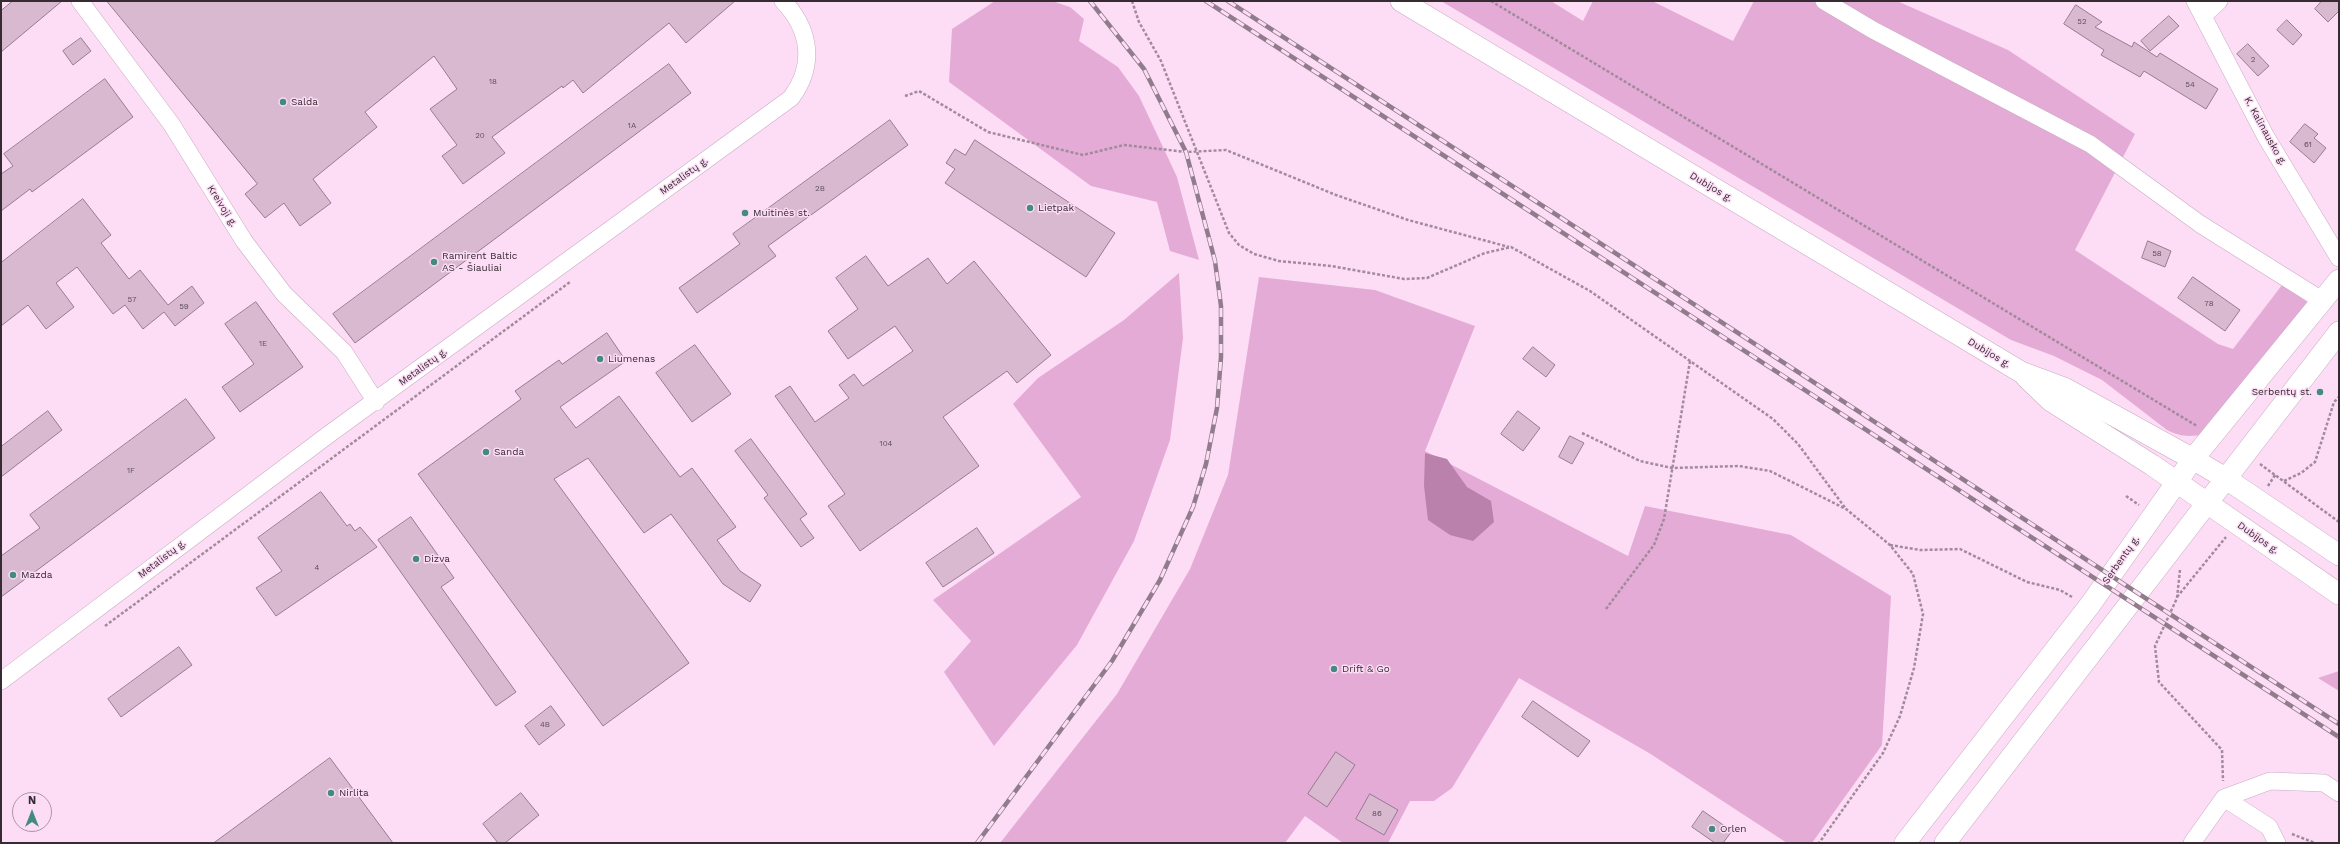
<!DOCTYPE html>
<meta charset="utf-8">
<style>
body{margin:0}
#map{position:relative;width:2340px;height:844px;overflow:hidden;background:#fdddf5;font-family:"Work Sans",sans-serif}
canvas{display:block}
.frame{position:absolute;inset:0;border:2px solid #362a33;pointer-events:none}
.north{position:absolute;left:12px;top:792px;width:40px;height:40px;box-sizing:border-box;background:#fdddf5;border:1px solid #ad95a7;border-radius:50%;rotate:0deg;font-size:11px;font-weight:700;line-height:16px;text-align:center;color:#362a33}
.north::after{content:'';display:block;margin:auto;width:14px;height:18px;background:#458a82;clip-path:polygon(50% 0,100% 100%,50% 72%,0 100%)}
</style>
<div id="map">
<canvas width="2340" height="844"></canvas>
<div class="frame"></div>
<div class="north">N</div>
</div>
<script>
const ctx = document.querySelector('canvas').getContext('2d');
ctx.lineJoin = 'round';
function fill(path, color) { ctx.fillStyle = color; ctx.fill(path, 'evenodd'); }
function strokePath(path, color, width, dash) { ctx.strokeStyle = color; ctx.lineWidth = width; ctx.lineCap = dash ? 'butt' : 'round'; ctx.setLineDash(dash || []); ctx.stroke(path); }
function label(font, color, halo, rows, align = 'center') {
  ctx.font = font + ' "Work Sans",sans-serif'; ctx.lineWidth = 3; ctx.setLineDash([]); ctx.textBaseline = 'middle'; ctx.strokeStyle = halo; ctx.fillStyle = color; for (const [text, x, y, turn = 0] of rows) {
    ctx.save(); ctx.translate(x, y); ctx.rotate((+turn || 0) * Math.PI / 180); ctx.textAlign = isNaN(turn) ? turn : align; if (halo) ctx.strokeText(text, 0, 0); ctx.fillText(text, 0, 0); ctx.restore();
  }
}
fill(new Path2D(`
 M995 1H1052L1070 7 1084 19 1079 41 1118 67 1139 96 1177 177 1199 260 1170 251 1157 202 1091 186 949 82 952 29Z
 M1441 1H1551L1583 21 1593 1H1652L1733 41 1754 1H1897L2008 50 2135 134 2075 250 2218 344 2233 349 2282 285 2310 304 2200 435C2187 437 2179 436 2167 430L2102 380 2054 356 2011 340Z
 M1179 273 1183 338 1170 440 1134 541 1077 645 994 746 944 672 971 641 933 600 1081 497 1013 404 1038 378 1124 320Z
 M1259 277 1375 290 1475 326 1425 451 1628 556 1645 506 1791 535 1891 596 1882 745 1812 843H1787L1649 753 1519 678 1452 788 1434 801H1410L1388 843H1343L1305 816 1285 843H1000L1117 694 1190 569 1228 475Z
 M2339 671V691L2318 678Z`), '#e5abd7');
fill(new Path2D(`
 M1425 453 1447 459 1467 487 1491 501 1494 522 1473 541 1450 535 1428 520 1424 486Z`), '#b981ac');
const building = new Path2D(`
 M13 1H62L1 52V11Z
 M107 1H735L686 43 669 23 583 93 573 80 563 88 562 86 492 137 505 153 463 184 442 156 457 145 430 109 457 89 434 56 365 112 377 127 313 179 331 203 300 226 284 203 265 218 245 194 257 184Z
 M2322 1H2339V11L2328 22 2315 9Z
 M2076 5 2102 22 2095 27 2132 47 2134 42 2157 57 2160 53 2218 89 2206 109 2144 71 2140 77 2101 55 2104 50 2064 24Z
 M2169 16 2179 26 2150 51 2141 41Z
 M2287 20 2302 35 2293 45 2277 30Z
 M81 38 91 51 73 65 63 51Z
 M2248 44 2269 66 2258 76 2237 54Z
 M669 64 691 93 355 343 333 314Z
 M105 79 133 117 32 192 30 189 1 211V174L13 166 4 154Z
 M890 120 908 145 768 246 776 256 697 313 679 288 740 244 733 234Z
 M2305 124 2318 134 2314 138 2326 148 2314 163 2290 142Z
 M975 140 1115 233 1086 277 945 183 955 169 946 163 955 149 965 155Z
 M83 199 111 235 101 243 129 279 140 270 168 305 192 286 204 303 175 326 164 312 143 329 125 305 113 314 77 267 56 283 74 307 46 329 28 305 1 326V263Z
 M2148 241 2171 251 2165 267 2142 258Z
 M866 256 888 286 928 258 947 284 974 261 1051 355 1017 383 1007 371 943 417 979 466 860 551 828 506 845 494 775 396 790 386 815 422 849 398 839 385 854 374 863 386 913 351 895 326 848 359 828 331 858 309 836 278Z
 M2193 277 2240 310 2225 331 2178 298Z
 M256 302 303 367 240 412 222 387 254 364 225 324Z
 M607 333 626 361 560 407 576 428 619 396 680 477 692 468 736 527 717 540 740 571 761 585 750 602 723 584 671 514 644 533 588 458 554 479 689 663 603 726 418 474 521 399 515 391 559 360 562 364Z
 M695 345 731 394 692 422 656 373Z
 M1533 347 1555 365 1546 377 1523 359Z
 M186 399 215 438 1 597V556L40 528 30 515Z
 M48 411 62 430 1 477V447Z
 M1518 411 1540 428 1523 451 1501 434Z
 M1570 436 1584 443 1572 464 1559 457Z
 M751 439 807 514 800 519 814 538 801 547 764 498 768 495 735 451Z
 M321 492 347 526 350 524 355 531 360 527 377 547 276 616 256 588 282 571 258 538Z
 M411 517 454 578 441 587 516 692 496 706 378 540Z
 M977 528 994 553 943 587 926 563Z
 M179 647 192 665 121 717 108 699Z
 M1533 701 1590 741 1578 757 1522 717Z
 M551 706 565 725 539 745 525 726Z
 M1336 752 1355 765 1327 807 1308 794Z
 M330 758 393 843H214Z
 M521 793 539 815 505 843H498L483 824Z
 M1370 794 1398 810 1384 835 1356 819Z
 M1703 811 1732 831 1723 843H1715L1692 827Z`);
fill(building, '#d8b9d0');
strokePath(building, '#987a90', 1);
const minor = new Path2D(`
 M80 1 172 125 244 241 284 294 344 352 376 402
 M1824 1 1873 30 2090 144 2200 224 2323 301
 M2195 1 2266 137 2339 258
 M2204 15 2219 1
 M1 681 328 435 791 98C815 66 811 30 783 1
 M2224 798 2270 781 2324 783 2339 793
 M2224 798 2269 827 2277 843
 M2192 843 2224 798`);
const major = new Path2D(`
 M1401 1 2021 372 2064 388 2193 459 2225 478 2339 555
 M2026 377 2051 401 2152 465 2339 594
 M1905 843 2090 605 2193 459 2339 280
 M1945 843 2339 332`);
strokePath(minor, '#c9aac1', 18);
strokePath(major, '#c9aac1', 22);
strokePath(new Path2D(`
 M1132 1 1139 22 1161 61 1229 233 1239 245 1254 254 1279 261 1331 266 1404 279 1427 278 1485 253 1511 247 1590 291 1773 419 1798 444 1846 509
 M1491 1 2197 426
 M905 96 919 91 988 132 1083 155 1124 145 1186 152 1226 150 1336 195 1408 220 1509 247
 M1582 433 1640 461 1672 468 1739 466 1770 471 1846 509 1890 545 1913 574 1923 614 1914 668 1900 716 1883 753 1819 843
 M2260 464 2339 522
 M2284 481 2301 473 2315 462 2334 402 2339 397
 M2268 486 2275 475
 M2126 496 2139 505
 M1890 545 1920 550 1960 549 2027 582 2060 590 2072 597
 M2180 570 2177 598 2155 646 2159 682 2222 750 2223 781
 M2177 597 2226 537
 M1606 609 1654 545 1664 519 1690 361
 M105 626 570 282
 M2292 834 2315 843`), '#a18a9b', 2.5, [3, 2]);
strokePath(minor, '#fff', 17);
strokePath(major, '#fff', 21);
const rail = new Path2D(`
 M1206 1 2339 737
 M1228 1 2339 724
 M977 843 1112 661 1160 580 1193 507 1206 464 1217 408 1221 357V306L1215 261 1186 152 1144 69 1090 1`);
strokePath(rail, '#917c8c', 4.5);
strokePath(rail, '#fdddf5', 3, [9]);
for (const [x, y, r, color] of [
 [283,102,4,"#458a82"],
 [1030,208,4,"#458a82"],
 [745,213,4,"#458a82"],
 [434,262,4,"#458a82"],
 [600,359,4,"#458a82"],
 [2320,392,4,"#458a82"],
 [486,452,4,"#458a82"],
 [416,559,4,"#458a82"],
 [13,575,4,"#458a82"],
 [1334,669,4,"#458a82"],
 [331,793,4,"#458a82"],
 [1712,829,4,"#458a82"]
]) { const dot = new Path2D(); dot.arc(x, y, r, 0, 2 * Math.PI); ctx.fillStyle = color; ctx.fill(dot); strokePath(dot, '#fdddf5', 1.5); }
label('8px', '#5e4e5a', null, [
 ["52",2082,22],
 ["2",2253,60],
 ["18",493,82],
 ["54",2190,85],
 ["1A",632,126],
 ["20",480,136],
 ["61",2308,145],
 ["2B",820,189],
 ["58",2157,254],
 ["57",132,300],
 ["78",2209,304],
 ["59",184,307],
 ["1E",263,344],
 ["104",886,444],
 ["1F",131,471],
 ["4",317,568],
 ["4B",545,725],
 ["86",1377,814]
]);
label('10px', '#362a33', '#fdddf5', [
 ["Salda",291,102],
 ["Lietpak",1038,208],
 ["Muitinės st.",753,213],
 ["Ramirent Baltic",442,256],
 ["AS - Šiauliai",442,268],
 ["Liumenas",608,359],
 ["Serbentų st.",2312,392,"right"],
 ["Sanda",494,452],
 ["Dizva",424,559],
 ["Mazda",21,575],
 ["Drift & Go",1342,669],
 ["Nirlita",339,793],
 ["Orlen",1720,829]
], 'left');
label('10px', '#362a33', '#fdddf5', [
 ["K. Kalinausko g.",2265,131,61],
 ["Metalistų g.",684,176,-36],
 ["Dubijos g.",1711,187,31],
 ["Kreivoji g.",222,206,58],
 ["Dubijos g.",1989,353,31],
 ["Metalistų g.",423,367,-36],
 ["Dubijos g.",2258,538,35],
 ["Metalistų g.",162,559,-37],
 ["Serbentų g.",2121,560,-55]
]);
</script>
